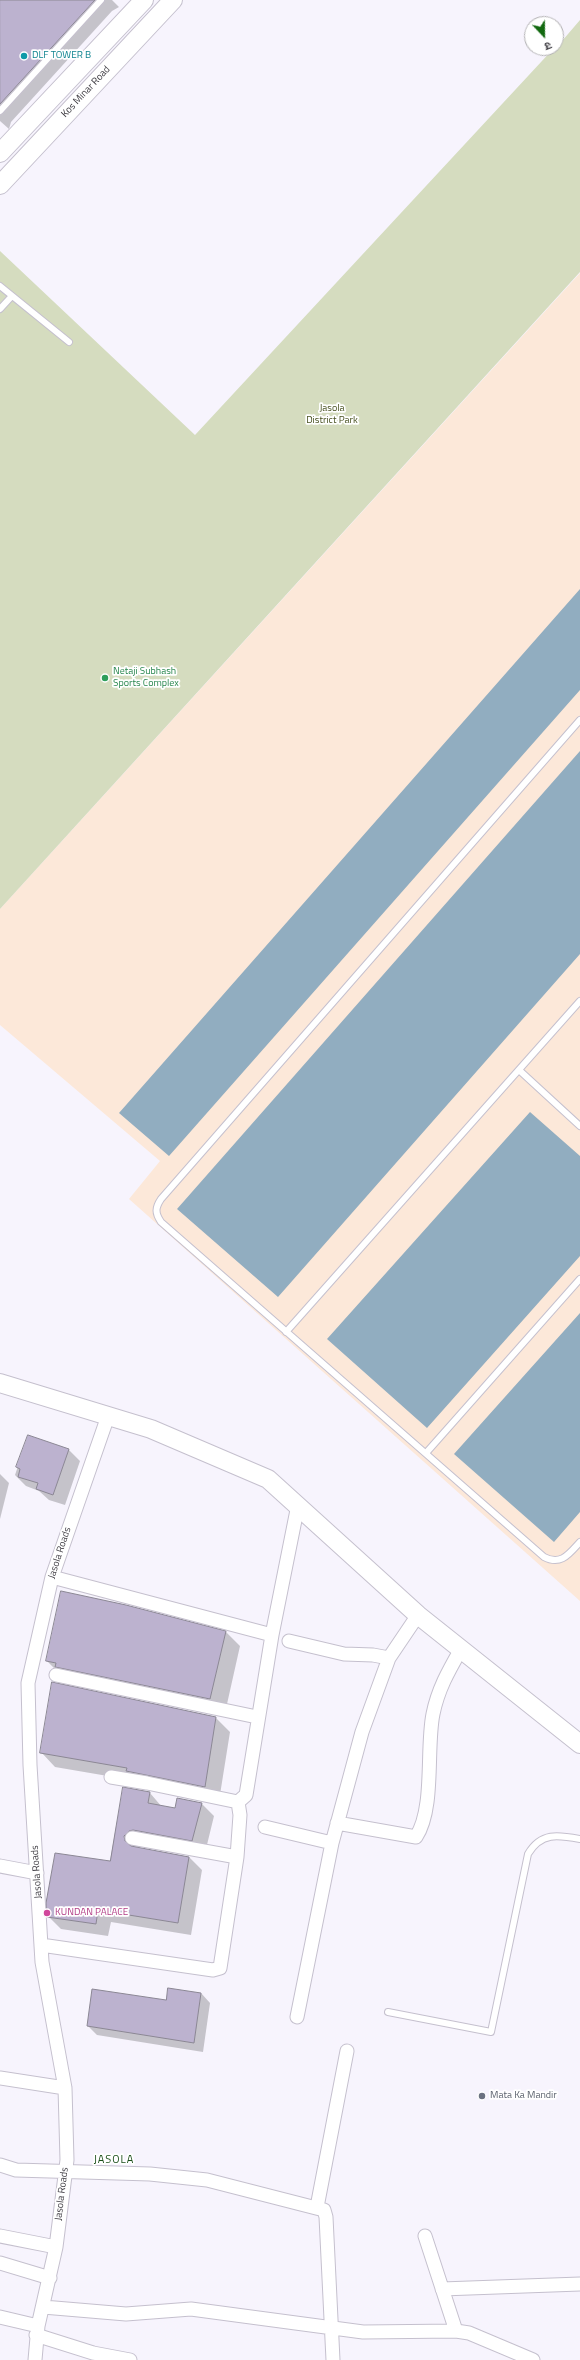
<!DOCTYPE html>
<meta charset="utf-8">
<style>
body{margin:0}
#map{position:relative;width:580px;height:2360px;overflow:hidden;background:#f7f4fd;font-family:"Titillium Web","Noto Sans Devanagari",sans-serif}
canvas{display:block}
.north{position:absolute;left:524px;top:16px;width:40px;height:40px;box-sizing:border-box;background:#fff;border:1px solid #b2b1b3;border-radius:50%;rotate:158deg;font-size:11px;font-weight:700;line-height:16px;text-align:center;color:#3e3c42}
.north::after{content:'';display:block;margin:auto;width:14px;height:18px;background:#126910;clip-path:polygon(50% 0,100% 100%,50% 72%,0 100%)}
</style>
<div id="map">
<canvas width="580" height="2360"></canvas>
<div class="north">उ</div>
</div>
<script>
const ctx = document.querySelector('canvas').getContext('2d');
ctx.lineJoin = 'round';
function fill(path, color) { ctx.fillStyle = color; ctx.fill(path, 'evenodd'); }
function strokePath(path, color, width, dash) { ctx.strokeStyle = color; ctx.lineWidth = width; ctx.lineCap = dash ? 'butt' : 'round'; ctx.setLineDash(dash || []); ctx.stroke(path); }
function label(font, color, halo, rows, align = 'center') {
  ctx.font = font + ' "Titillium Web",sans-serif'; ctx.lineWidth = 3.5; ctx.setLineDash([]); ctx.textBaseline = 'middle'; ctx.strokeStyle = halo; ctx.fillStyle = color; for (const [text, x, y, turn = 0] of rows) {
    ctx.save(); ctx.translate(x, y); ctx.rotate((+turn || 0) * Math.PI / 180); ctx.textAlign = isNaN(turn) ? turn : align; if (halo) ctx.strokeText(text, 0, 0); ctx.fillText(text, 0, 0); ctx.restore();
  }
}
fill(new Path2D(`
 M580 273V1601L129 1199 160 1161 0 1025V909Z`), '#fce8d9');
fill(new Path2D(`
 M580 20V272L0 909V251L195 435 554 48H556Z`), '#d5dcbf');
fill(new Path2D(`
 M580 589V690L169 1156 119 1113Z
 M580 751V954L278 1297 177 1209Z
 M530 1112 580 1156V1256L427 1428 327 1339Z
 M580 1313V1512L554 1542 454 1454Z`), '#91adc0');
fill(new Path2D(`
 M4 0H112L119 7 112 11 11 122 9 129 0 121V4Z
 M28 1436 69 1450 80 1461 65 1505 49 1500 39 1491 26 1486 15 1475Z
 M0 1474 9 1483 0 1519Z
 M226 1632 240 1646 225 1713 61 1675 47 1661Z
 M215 1717 230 1732 219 1801 137 1781 55 1767 41 1752Z
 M124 1788 150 1793 162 1807 176 1809 201 1803 214 1816 205 1853 142 1843 137 1848 189 1857 202 1870 191 1935 111 1922 108 1936 61 1929 48 1916 111 1862Z
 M201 1993 210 2003 203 2052 97 2035 88 2026 167 2001Z`), '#0003');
const building = new Path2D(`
 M0 0H95L0 104Z
 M28 1435 69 1449 53 1495 36 1489 38 1483 18 1477 20 1469 16 1467Z
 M61 1591 126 1605 226 1631 210 1699 55 1667 56 1663 46 1661Z
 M52 1682 216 1717 205 1787 126 1771 127 1768 40 1753Z
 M123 1787 150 1792 148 1803 175 1808 177 1798 202 1803 192 1841 133 1830 129 1831 124 1836 125 1841 131 1846 189 1857 178 1923 98 1910 96 1924 47 1917 46 1903 55 1853 110 1861Z
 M168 1988 201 1993 194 2043 87 2026 92 1989 166 2000Z`);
fill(building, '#bcb2cf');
strokePath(building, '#8b8794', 1);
const lane = new Path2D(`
 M0 111 101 0
 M0 286 69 342
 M0 309 11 297
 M580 720 161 1199C155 1208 155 1213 161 1222L544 1557C561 1566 569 1554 580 1542
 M519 1070 580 1126
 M286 1332 580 1001
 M426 1453 580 1279
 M388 2012 491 2032 528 1854C541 1832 558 1835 580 1839`);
const street = new Path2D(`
 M52 1577 272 1635
 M289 1641 344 1654 373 1655 389 1658
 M56 1675 257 1717
 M111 1777 147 1783 238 1802 246 1795 272 1635 298 1505
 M337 1823 416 1837C435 1808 426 1748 433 1714 438 1689 449 1670 461 1649
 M265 1827 332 1843
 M132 1838 237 1857
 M0 1866 37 1873
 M41 1945 213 1970 220 1968 237 1857 240 1815 238 1802
 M297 2017 332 1843 362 1732 389 1658 418 1615
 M0 2078 65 2088
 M0 2165 16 2170 150 2174 207 2180 324 2210 326 2217 333 2360
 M317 2207 347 2051
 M0 2236 56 2247
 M425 2236 456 2331
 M0 2263 50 2278
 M442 2289 580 2284
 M43 2307 126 2314 191 2309 363 2332 456 2331 469 2333 533 2360
 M0 2317 38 2326
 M36 2335 93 2353 130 2360
 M35 2360 38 2326 56 2247 67 2160 65 2088 42 1962 30 1765 28 1683 52 1577 108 1416`);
const secondary = new Path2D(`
 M0 153 144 0
 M0 185 173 0
 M0 1383 151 1429 268 1479 418 1615 580 1744`);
strokePath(lane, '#c5c0ce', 8);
strokePath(street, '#c5c0ce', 15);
strokePath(secondary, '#c5c0ce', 20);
strokePath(lane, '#fff', 6);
strokePath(street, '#fff', 13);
strokePath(secondary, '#fff', 18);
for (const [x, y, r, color] of [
 [24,56,4,"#0f9aa8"],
 [105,678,4,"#2e9e5b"],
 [47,1913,4,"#d1479c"],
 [482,2096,4,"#6b7280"]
]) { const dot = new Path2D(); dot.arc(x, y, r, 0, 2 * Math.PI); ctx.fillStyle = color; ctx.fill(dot); strokePath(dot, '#fff', 1.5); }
label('10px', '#0d838f', '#fff', [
 ["DLF TOWER B",32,56]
], 'left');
label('10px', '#3e3c42', '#fff', [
 ["Kos Minar Road",86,92,-47],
 ["Jasola Roads",60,1553,-72],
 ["Jasola Roads",37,1872,-94],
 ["Jasola Roads",62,2194,-83]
]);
label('10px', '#464f1e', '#fff', [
 ["Jasola",332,409],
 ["District Park",332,421]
]);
label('10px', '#27864d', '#fff', [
 ["Netaji Subhash",113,672],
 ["Sports Complex",113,684]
], 'left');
label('10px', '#b23c85', '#fff', [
 ["KUNDAN PALACE",55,1913]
], 'left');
label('10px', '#5b616d', '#fff', [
 ["Mata Ka Mandir",490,2096]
], 'left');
ctx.letterSpacing = '1px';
label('11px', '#1a4e18', '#fff', [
 ["JASOLA",114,2160]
]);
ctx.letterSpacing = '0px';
</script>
